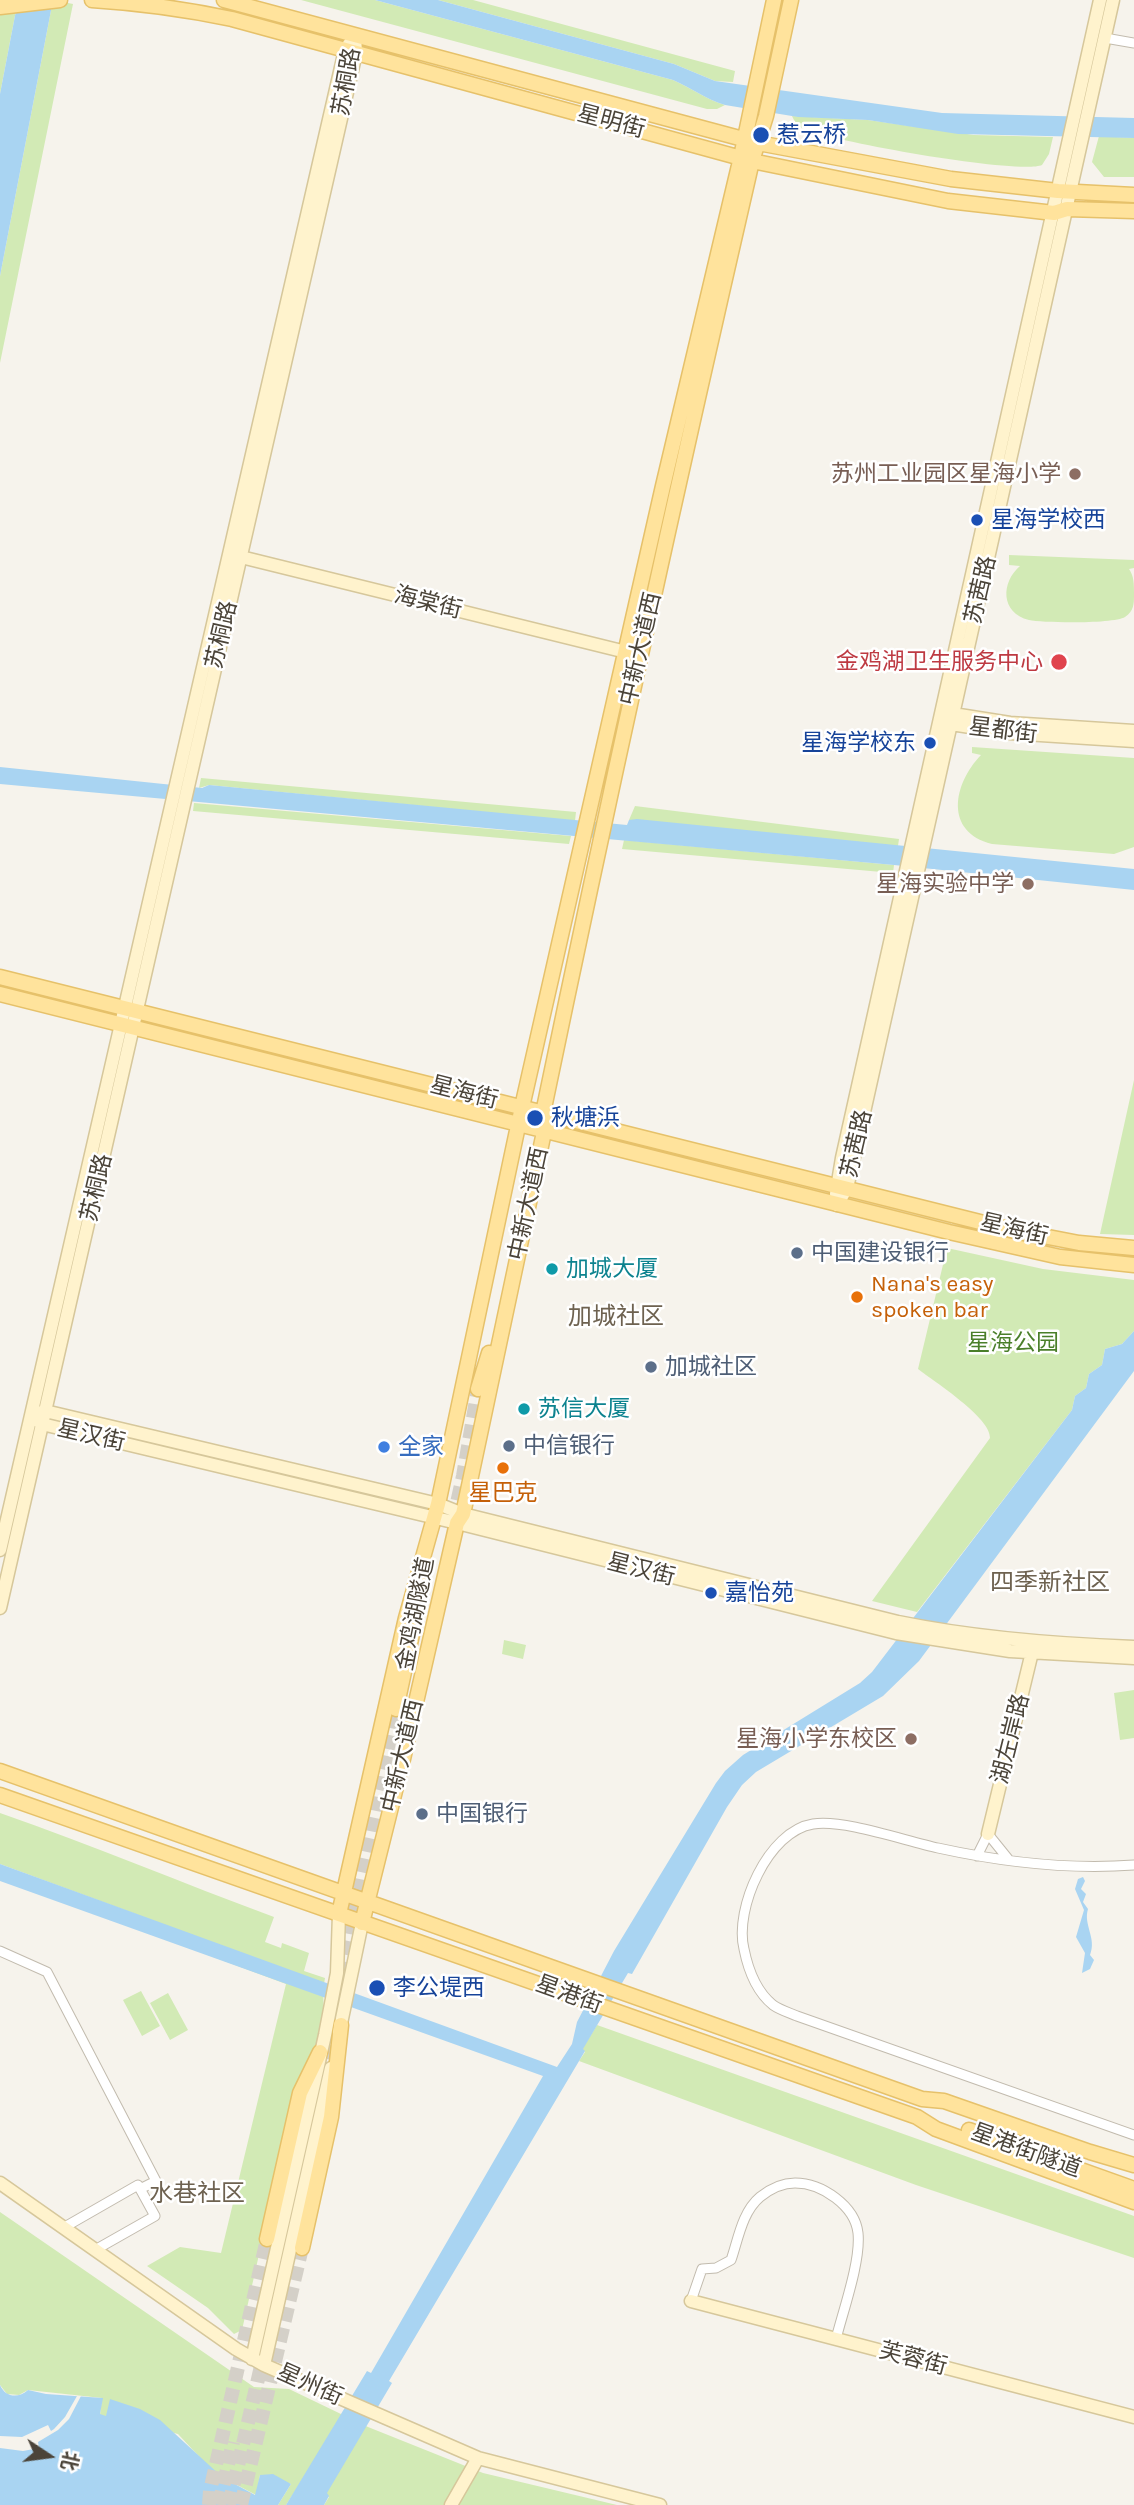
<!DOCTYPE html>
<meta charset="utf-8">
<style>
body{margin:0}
#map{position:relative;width:1134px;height:2505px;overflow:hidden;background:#f6f3ec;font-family:Karla,"Noto Sans SC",sans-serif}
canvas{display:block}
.north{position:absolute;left:14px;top:2421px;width:70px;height:70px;-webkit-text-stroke:5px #fff;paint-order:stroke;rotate:103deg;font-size:19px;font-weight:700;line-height:28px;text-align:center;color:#4b4439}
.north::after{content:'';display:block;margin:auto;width:24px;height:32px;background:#4b4439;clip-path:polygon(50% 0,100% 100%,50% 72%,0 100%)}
</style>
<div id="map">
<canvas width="1134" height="2505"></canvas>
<div class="north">北</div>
</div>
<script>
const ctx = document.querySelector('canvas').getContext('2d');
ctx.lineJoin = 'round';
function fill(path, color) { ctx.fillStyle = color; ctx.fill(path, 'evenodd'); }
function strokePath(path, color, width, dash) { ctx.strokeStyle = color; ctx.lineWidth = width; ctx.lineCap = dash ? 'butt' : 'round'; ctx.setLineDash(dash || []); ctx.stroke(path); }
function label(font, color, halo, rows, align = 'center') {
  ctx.font = font + ' Karla,"Noto Sans SC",sans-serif'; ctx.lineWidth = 5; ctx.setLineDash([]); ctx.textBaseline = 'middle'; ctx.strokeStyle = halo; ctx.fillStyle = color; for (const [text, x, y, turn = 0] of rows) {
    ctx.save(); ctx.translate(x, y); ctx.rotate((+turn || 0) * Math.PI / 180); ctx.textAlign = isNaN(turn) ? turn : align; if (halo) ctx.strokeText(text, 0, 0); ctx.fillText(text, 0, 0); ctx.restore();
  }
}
fill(new Path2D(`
 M18 0 0 94V11Z
 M53 0 73 4 0 363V276Z
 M301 0H375L673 80C690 87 707 100 725 105L717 109H707Z
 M438 0H473L735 71 733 82 715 81 674 64Z
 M792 116 868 120 974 135 1053 137 1049 154 1042 165C1019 175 828 141 802 128 797 125 794 121 792 116Z
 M1099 136 1134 138V177H1104L1092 162Z
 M1009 555 1134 560V568L1129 569C1134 576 1134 584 1134 594 1134 604 1134 611 1125 617 1114 624 1043 623 1029 620 1000 613 1001 582 1020 566L1009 565Z
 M972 747 1134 758V847L1114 854 992 844C944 832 953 784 981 755L972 753Z
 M201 778 576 812 575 821 209 785 199 788Z
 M194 803 571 836 569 844 193 811Z
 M635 806 899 839 898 846 629 820Z
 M624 840 894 865 893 873 622 849Z
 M1134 1080V1235L1100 1234Z
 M947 1248 1043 1269 1134 1280V1331L1122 1344 1105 1349 1102 1365 1089 1374 1086 1388 1075 1396 1072 1410 917 1612 872 1601 990 1438C991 1418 935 1382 918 1369Z
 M504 1640 526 1645 523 1659 502 1654Z
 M1134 1690V1738L1120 1740 1114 1693Z
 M0 1813C92 1845 182 1883 274 1917L265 1942 281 1948 282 1943 309 1953 304 1971 325 1978C322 1994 324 2001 324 2016 324 2038 310 2059 299 2077L242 2330 234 2334 208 2308 147 2266 180 2247 221 2253 286 1984 192 1949 195 1936 0 1864Z
 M141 1991 160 2026 142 2036 123 2000Z
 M168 1993 188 2030 170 2040 150 2003Z
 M597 2025 1134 2216V2258L916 2185 579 2061 585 2052 582 2049Z
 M0 2212 254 2387 289 2389 368 2427 483 2473 617 2505H324L329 2497 303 2479 286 2505H278L291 2484 260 2475 256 2495 222 2477 206 2464 178 2434 100 2415 102 2398 28 2390 19 2395 7 2394 0 2385Z`), '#d2eab5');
fill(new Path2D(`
 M18 0H53L0 276V94Z
 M375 0H438L674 64 715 81 942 113 1134 118V138L958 134 868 120 798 117 725 105C707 100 690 87 673 80Z
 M0 767 202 788 209 785 627 825 629 820 637 819 1134 869V890L894 865 0 784Z
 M1134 1331V1371L919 1661 883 1696 756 1772 742 1785 727 1807 632 1974 628 1973 583 2049 585 2051 389 2381 392 2383 327 2493 329 2496 324 2505H286L367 2371 371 2373 543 2076 0 1881V1864L557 2067 572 2044 577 2022 614 1951 716 1783 725 1771 743 1755 860 1683 872 1672 1072 1410 1075 1396 1086 1388 1089 1374 1102 1365 1105 1349 1122 1344Z
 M1083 1877 1085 1881 1081 1889 1086 1894 1083 1902 1088 1909C1083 1925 1097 1938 1090 1955L1094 1960 1090 1969 1082 1973 1085 1953 1076 1937 1084 1910 1075 1889 1078 1879Z
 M0 2385C5 2397 18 2399 28 2390L46 2394 103 2398 100 2414 106 2416 110 2399 140 2409 160 2420 222 2477 255 2495 260 2475 273 2474 291 2484 278 2505H0Z`), '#a9d4f2');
fill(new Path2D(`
 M77 2396H81L69 2419 58 2430 38 2442 39 2448 23 2451 0 2448V2436L22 2437 48 2425 51 2431 54 2429 65 2417Z`), '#f6f3ec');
strokePath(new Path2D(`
 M453 1521 463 1476 478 1389
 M340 1975 396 1709
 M325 2080 335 2035
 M209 2505 210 2491 267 2239
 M219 2505 233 2442
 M229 2505 264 2353
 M241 2505 302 2248`), '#d4d0c8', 14, [14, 7]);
const street = new Path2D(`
 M1105 38 1134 43
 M977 1856 988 1834 1009 1860
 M1134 1865C1068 1870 1002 1862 938 1848 905 1841 844 1819 813 1824 768 1831 734 1909 744 1949 748 1969 757 1992 773 2005 780 2010 790 2013 797 2016L1134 2135
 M0 1951 47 1972 156 2181 140 2189
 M63 2228 138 2185 155 2216 95 2250
 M691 2301 702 2269 716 2268 731 2260C738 2240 742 2212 760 2197 770 2189 782 2183 795 2183 822 2183 855 2206 858 2233 861 2261 843 2311 836 2339`);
const secondary = new Path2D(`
 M233 555 626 652
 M945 716 953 714 1010 723 1134 731
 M945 719 951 724 1009 733 1134 741
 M836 1194 842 1158 1100 0
 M837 1205 847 1188 1113 0
 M39 1413 45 1411 438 1504 463 1514 898 1622C976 1638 1054 1644 1134 1647
 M37 1420 42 1424 457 1523 896 1633 1010 1651 1134 1658
 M0 1550 345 50 349 44
 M0 1608 356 53 355 35
 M988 1834 1033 1648
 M339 2033 362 1923
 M0 2183 236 2349 264 2365 478 2458 660 2505
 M691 2301 1134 2417
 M252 2359 325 2035 337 1973 339 1914
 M264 2365 331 2068
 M451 2505 478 2458`);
const primary = new Path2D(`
 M92 0C140 3 185 9 232 19L752 161 948 201 1054 213 1067 209 1134 211
 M224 0 758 143 951 179 1058 191 1134 195
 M0 7 60 0
 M0 977 1012 1230 1079 1243 1134 1248
 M0 994 949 1232 1060 1257 1134 1265
 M478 1389 489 1353
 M396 1709 419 1602
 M0 1771 922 2099 944 2101 1090 2152 1134 2165
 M0 1795 917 2117 936 2129 1134 2202
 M339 1914 406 1618 438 1504 522 1107 663 486 741 157 774 0
 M362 1923 403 1759 457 1523 463 1514 544 1132 543 1113C609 795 679 478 752 161L766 116 791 0
 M969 2130 1134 2189
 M267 2239 300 2093 320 2052
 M302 2248 331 2117 341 2025`);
strokePath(street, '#c2bbae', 11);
strokePath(secondary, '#d6c79b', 15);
strokePath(primary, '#e6c16a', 17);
strokePath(street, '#fff', 9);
strokePath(secondary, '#fff3cd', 12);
strokePath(primary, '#ffe39c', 14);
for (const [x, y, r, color] of [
 [761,135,9,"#1a4fb4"],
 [1075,474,7,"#8d6e63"],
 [977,520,7,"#1a4fb4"],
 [1059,662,9,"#e0444e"],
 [930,743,7,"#1a4fb4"],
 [1028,884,7,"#8d6e63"],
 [535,1118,9,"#1a4fb4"],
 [797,1253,7,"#5c6f8a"],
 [552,1269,7,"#0f9aa8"],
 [857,1297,7,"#e8710a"],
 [651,1367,7,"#5c6f8a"],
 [524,1409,7,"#0f9aa8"],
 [509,1446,7,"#5c6f8a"],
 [384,1447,7,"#3f7fe0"],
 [503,1468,7,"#e8710a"],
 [711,1593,7,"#1a4fb4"],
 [911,1739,7,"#8d6e63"],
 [422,1814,7,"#5c6f8a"],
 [377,1988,9,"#1a4fb4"]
]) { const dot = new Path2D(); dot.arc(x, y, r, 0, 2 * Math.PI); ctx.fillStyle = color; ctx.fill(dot); strokePath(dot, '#fff', 2.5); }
label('23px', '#4b4439', '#fff', [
 ["苏桐路",347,82,-80],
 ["星明街",611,122,15],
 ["苏茜路",981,590,-77],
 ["海棠街",428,603,14],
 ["苏桐路",222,635,-77],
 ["中新大道西",641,649,-77],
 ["星都街",1003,731,7],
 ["星海街",464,1093,14],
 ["苏茜路",857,1144,-77],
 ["苏桐路",97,1188,-77],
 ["中新大道西",529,1204,-78],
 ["星海街",1014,1230,13],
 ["星汉街",91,1436,13],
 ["星汉街",641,1570,14],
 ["金鸡湖隧道",416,1614,-79],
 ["湖左岸路",1011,1739,-76],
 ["中新大道西",403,1756,-77],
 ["星港街",569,1995,20],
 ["星港街隧道",1026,2151,20],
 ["芙蓉街",913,2359,15],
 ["星州街",310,2385,24]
]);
label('23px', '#164399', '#fff', [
 ["惹云桥",777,135],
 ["星海学校西",991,520],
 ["星海学校东",916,743,"right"],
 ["秋塘浜",551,1118],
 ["嘉怡苑",725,1593],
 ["李公堤西",393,1988]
], 'left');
label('23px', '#785e54', '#fff', [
 ["苏州工业园区星海小学",1061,474],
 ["星海实验中学",1014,884],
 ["星海小学东校区",897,1739]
], 'right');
label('23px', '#be3a42', '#fff', [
 ["金鸡湖卫生服务中心",1043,662]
], 'right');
label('23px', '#4e5e75', '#fff', [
 ["中国建设银行",811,1253],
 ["加城社区",665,1367],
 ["中信银行",523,1446],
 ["中国银行",436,1814]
], 'left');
label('23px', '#0d838f', '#fff', [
 ["加城大厦",566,1269],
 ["苏信大厦",538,1409]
], 'left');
label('23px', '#c56008', '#fff', [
 ["Nana's easy",871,1284],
 ["spoken bar",871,1310],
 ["星巴克",503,1493,"center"]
], 'left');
label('23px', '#4a7f2a', '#fff', [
 ["星海公园",1013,1343]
]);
label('23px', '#366cbe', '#fff', [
 ["全家",398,1447]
], 'left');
label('24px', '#6e6250', '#fff', [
 ["加城社区",616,1317],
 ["四季新社区",1050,1583],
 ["水巷社区",197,2194]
]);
</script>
